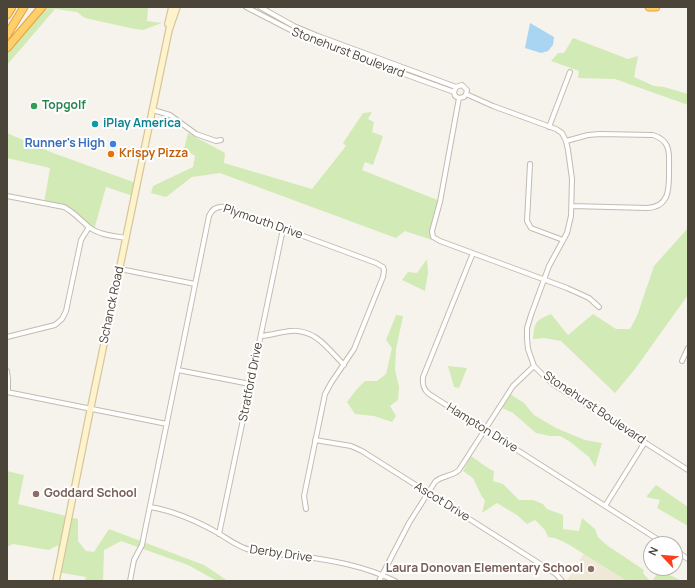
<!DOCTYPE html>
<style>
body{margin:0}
#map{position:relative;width:695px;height:588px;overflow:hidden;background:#f6f3ec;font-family:Manrope,sans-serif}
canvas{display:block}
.frame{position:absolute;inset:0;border:8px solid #4b4439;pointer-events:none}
.north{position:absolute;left:643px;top:536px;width:40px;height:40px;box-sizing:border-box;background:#fff;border:1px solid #b7b4b0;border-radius:50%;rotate:296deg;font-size:11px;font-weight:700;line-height:16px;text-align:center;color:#4b4439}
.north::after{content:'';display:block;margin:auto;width:14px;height:18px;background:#fc3f1d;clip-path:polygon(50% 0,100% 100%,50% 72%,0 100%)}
</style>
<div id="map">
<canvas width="695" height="588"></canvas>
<div class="frame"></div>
<div class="north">N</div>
</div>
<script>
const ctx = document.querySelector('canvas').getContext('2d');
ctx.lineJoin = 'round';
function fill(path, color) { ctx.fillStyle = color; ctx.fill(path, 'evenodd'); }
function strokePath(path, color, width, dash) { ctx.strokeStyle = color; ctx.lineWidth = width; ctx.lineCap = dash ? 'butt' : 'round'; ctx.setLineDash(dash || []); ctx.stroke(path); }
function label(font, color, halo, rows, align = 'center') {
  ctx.font = font + ' Manrope,sans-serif'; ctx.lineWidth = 4; ctx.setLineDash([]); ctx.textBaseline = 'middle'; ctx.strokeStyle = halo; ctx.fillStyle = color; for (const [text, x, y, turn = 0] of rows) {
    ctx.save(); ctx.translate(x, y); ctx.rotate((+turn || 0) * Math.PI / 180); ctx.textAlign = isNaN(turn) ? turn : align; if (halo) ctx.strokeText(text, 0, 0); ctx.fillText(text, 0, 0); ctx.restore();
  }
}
fill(new Path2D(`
 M584 553 627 581H567Z`), '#efe8d6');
fill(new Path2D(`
 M45 7H148L147 21 162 23 143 30 135 29 85 18 77 12 55 9 7 65V52Z
 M573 38 628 59 638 56 634 77 654 86 664 87 688 94V105L615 79 578 78 579 71 551 61 558 53H564Z
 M372 112 368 119 374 122 372 132 383 136 373 165 365 162 362 170 440 201 432 240 405 231 396 238 220 173 192 177 166 197 151 193 153 186 193 167 195 156 184 149 188 133 225 153 224 163 312 189 346 146 343 143 363 113Z
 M7 133 53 153 136 183 133 196 106 187 94 230 68 210 44 203 50 168 7 158Z
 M688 228V295L635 369 615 393 561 341 544 338 533 339C535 321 535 321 551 314L568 335 593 314 616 329H630L637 316 654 266Z
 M427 259 428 273 425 291 402 280 408 272 417 273Z
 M396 315 403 316 396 349 395 370 399 387 398 400 390 406 396 416 392 422 374 416 355 414 347 402 357 389 365 381H377L386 374 392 348 386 340Z
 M448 366 467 368 459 388 454 387Z
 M510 394 524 403 534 415 556 428 585 440 602 443 595 467 589 457 569 441 560 436H550L536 433 513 413 502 408Z
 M471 456C479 461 485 467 494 471L493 481 503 484 519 500H533L543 504 547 509 563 515V529L579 531 582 518 595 529 598 537 608 546 644 570 643 573 650 581H627L568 544 555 538 548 537 545 530 535 520 527 524 517 515 497 503 482 513 485 500 482 497 473 478 463 471Z
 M7 471 24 475 18 504 78 519V541L86 551 94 552 109 529 204 565 228 581H217L188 565 121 541 104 550 103 581H85L86 577 57 572 58 545 49 550 13 544 7 547Z
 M656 485 688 507V526L657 508 660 500 646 497Z
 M660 570 682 581H652Z`), '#d2eab5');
fill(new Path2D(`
 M530 23 554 37 553 45 548 51 541 53 525 48Z`), '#a9d4f2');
const street = new Path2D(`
 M246 7 310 40 454 92
 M260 7 294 26 318 36 456 87 462 85 467 90 466 94 464 97 459 98 455 96 454 92 456 87
 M466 94 493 106 556 129 562 133 566 141 568 150 572 179 571 216 567 233 549 266 531 315 527 328V339L528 349 534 366 544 376 553 384 688 470
 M459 98 440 202 432 231 433 237 440 241 567 288 589 298 599 307
 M153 110 170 115 196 134 216 141 221 140
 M549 127 570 72
 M566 141 588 135 600 134 653 135C659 137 665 141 667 146 670 153 669 161 669 168 669 186 671 207 647 208L572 206
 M530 164 527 221 531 228 563 240
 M7 196 64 207C74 212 80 220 89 227 99 235 114 236 126 238
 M473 253 423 377C422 384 423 389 429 394L665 544
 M120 269 195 284
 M261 336C271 335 281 332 291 331 316 329 329 350 344 365
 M7 337 55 325 62 319 66 311 81 240 89 227
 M682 361 688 348
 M178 370 250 384
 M7 371 8 379V392
 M7 392 167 424
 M315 440 351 446 362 451 556 574 562 581
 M605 506 645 442
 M150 507C174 511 197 521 218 533 228 539 238 547 250 550 265 555 282 554 298 556 331 560 365 566 395 581
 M219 534 283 229
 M675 550 688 559
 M130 581 134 560 142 545 209 216C212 209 217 206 225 207L376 263 383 267 384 270 383 277 354 349 331 383 325 394 304 496 306 509
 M379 581 409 523 435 482C442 475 452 477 459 470L513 386 534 366`);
const secondary = new Path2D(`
 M168 24 172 7
 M56 581 89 416 169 30 177 7`);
const highway = new Path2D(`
 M649 7H656
 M7 15 12 7
 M7 35 24 7
 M7 48 42 7`);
strokePath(street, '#c2bbae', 6);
strokePath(secondary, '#d6c79b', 8);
strokePath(highway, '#e0a43c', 9);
strokePath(street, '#fff', 4);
strokePath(secondary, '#fff3cd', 5.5);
strokePath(highway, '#ffcf6e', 7);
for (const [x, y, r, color] of [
 [34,106,4,"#2e9e5b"],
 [95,124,4,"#0f9aa8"],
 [113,144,4,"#3f7fe0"],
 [111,154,4,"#e8710a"],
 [36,494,4,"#8d6e63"],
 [591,569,4,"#8d6e63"]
]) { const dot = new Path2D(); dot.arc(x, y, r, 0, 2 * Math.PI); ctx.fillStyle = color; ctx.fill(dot); strokePath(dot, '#fff', 1.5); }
label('12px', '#4b4439', '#fff', [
 ["Stonehurst Boulevard",348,53,21],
 ["Plymouth Drive",263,222,19],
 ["Schanck Road",112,305,-78],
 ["Stratford Drive",251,382,-79],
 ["Stonehurst Boulevard",594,408,34],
 ["Hampton Drive",482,428,32],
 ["Ascot Drive",442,502,32],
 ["Derby Drive",281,554,8]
]);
label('bold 12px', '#27864d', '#fff', [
 ["Topgolf",42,106]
], 'left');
label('bold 12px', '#0d838f', '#fff', [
 ["iPlay America",103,124]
], 'left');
label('bold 12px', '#366cbe', '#fff', [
 ["Runner's High",105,144]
], 'right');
label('bold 12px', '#c56008', '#fff', [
 ["Krispy Pizza",119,154]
], 'left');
label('bold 12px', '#785e54', '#fff', [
 ["Goddard School",44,494],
 ["Laura Donovan Elementary School",583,569,"right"]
], 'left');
</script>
